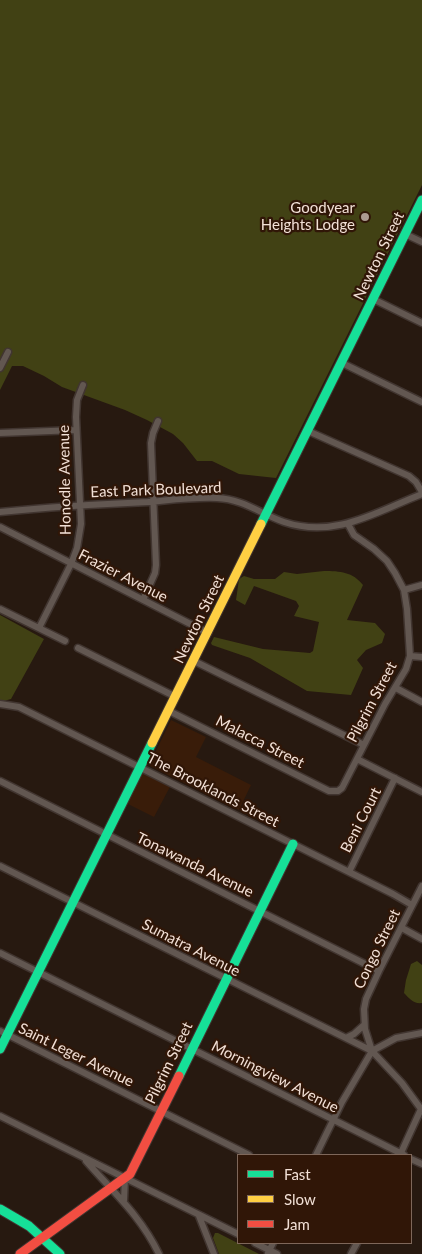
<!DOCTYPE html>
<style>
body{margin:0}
#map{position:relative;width:422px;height:1254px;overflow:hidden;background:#271910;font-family:Lato,sans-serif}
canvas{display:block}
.legend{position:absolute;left:237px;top:1154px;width:175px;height:90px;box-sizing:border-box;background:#301607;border:1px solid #7e675a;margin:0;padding:6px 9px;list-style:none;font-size:15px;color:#f2e0d6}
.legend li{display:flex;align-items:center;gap:10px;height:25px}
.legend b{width:25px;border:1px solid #7e675a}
</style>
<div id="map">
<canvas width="422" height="1254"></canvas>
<ul class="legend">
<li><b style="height:6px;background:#16e098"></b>Fast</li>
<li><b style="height:6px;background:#ffcf43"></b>Slow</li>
<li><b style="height:6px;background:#f24e42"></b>Jam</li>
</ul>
</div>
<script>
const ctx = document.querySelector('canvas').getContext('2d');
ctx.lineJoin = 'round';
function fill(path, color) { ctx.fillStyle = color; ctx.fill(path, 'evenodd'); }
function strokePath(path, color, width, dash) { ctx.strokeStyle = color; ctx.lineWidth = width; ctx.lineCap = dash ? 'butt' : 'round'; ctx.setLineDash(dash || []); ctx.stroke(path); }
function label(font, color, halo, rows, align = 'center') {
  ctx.font = font + ' Lato,sans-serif'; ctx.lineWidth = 4.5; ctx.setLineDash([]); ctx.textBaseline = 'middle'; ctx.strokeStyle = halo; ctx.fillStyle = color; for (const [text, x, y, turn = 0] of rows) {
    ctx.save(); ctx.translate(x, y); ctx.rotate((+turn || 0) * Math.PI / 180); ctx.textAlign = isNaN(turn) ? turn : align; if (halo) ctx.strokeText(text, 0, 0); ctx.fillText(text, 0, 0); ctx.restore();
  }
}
fill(new Path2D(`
 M171 720 206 737 196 757 251 785 239 810 150 766V763Z
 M141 767 172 783 154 817 124 802Z`), '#391c09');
fill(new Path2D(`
 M0 0H422V185L276 478 239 474 212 461H197L183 443 173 434 147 420 125 410 62 387 44 376 23 366H12L0 390Z
 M324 571C340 571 353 572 363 585L347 620 375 623 385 634 382 643 366 650 357 660 363 668 351 695 307 691 250 658 212 645 211 643 214 637 263 649 310 653 313 651 319 622 294 616 299 606 296 601 254 586 245 605 236 600 239 579 244 576 254 579H275L284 572 297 574Z
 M0 615 44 639 11 699 0 702Z
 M417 961 422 965V1003C413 1004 410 999 404 993L406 980 411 964Z
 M215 1233H218L259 1254H219L213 1238Z`), '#414114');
const street = new Path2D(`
 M405 234 422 242
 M373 299 422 323
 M342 363 422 402
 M0 368 8 352
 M308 431 409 476 416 482 422 492
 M0 433 76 430
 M0 512C49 507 99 504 148 502 171 500 194 497 217 498 243 499 261 514 284 522 335 539 376 512 422 494
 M0 527 208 633
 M404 590 422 585
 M143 600 155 573 156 565 151 443 153 433 158 421
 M0 609 65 641
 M39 628 71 564 77 548 81 524 76 417 77 400 83 385
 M78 648 176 697
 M410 656 422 657
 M194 661 364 745
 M396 688 422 702
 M0 704 19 707 393 894 412 905
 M169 711 329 791H338L342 788 385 704 406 669 410 656 407 609 404 590 395 573 387 561 374 549 354 535 348 524
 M357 759 422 792
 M0 781 379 971
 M0 866 372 1051
 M349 872 395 778
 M402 928 422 939
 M0 953 404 1155
 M0 1031 249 1155
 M346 1038 354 1034 364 1025
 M421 1109 402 1083 372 1051 365 1029 364 1009 366 999 379 971 422 886
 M0 1116 238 1234
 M316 1155 342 1102 372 1051 396 1038 422 1033
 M400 1155 421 1109
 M411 1159 422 1164
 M86 1161C114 1193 140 1215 159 1254
 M124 1200 125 1178
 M199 1216 214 1254
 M255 1243 277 1254
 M268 1253 273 1243
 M351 1254 357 1243`);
const fast = new Path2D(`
 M261 524 422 200
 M0 1049 152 743
 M179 1076 293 844
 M0 1209 29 1226 60 1254`);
const slow = new Path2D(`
 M152 743 261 524`);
const jam = new Path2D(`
 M20 1254 130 1174 179 1076`);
strokePath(street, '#413530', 9);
strokePath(fast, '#413530', 11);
strokePath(slow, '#413530', 11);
strokePath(jam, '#413530', 11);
strokePath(street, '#625751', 6);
strokePath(fast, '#16e098', 9);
strokePath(slow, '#ffcf43', 9);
strokePath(jam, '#f24e42', 9);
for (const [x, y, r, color] of [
 [365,217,5,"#ab9a91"]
]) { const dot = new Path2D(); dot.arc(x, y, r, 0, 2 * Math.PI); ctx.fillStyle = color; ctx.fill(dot); strokePath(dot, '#301607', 2); }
label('15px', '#f2e0d6', '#301607', [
 ["Goodyear",355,208],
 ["Heights Lodge",355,225]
], 'right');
label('15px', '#f2e0d6', '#301607', [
 ["Newton Street",379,256,-64],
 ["Honodle Avenue",65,480,-91],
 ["East Park Boulevard",156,490,-2],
 ["Frazier Avenue",123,576,27],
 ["Newton Street",199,619,-64],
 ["Pilgrim Street",372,702,-62],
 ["Malacca Street",260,742,27],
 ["The Brooklands Street",213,790,27],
 ["Beni Court",361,820,-63],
 ["Tonawanda Avenue",195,865,26],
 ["Sumatra Avenue",191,948,27],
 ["Congo Street",377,949,-64],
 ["Saint Leger Avenue",76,1055,26],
 ["Pilgrim Street",169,1063,-64],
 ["Morningview Avenue",275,1077,27]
]);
</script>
